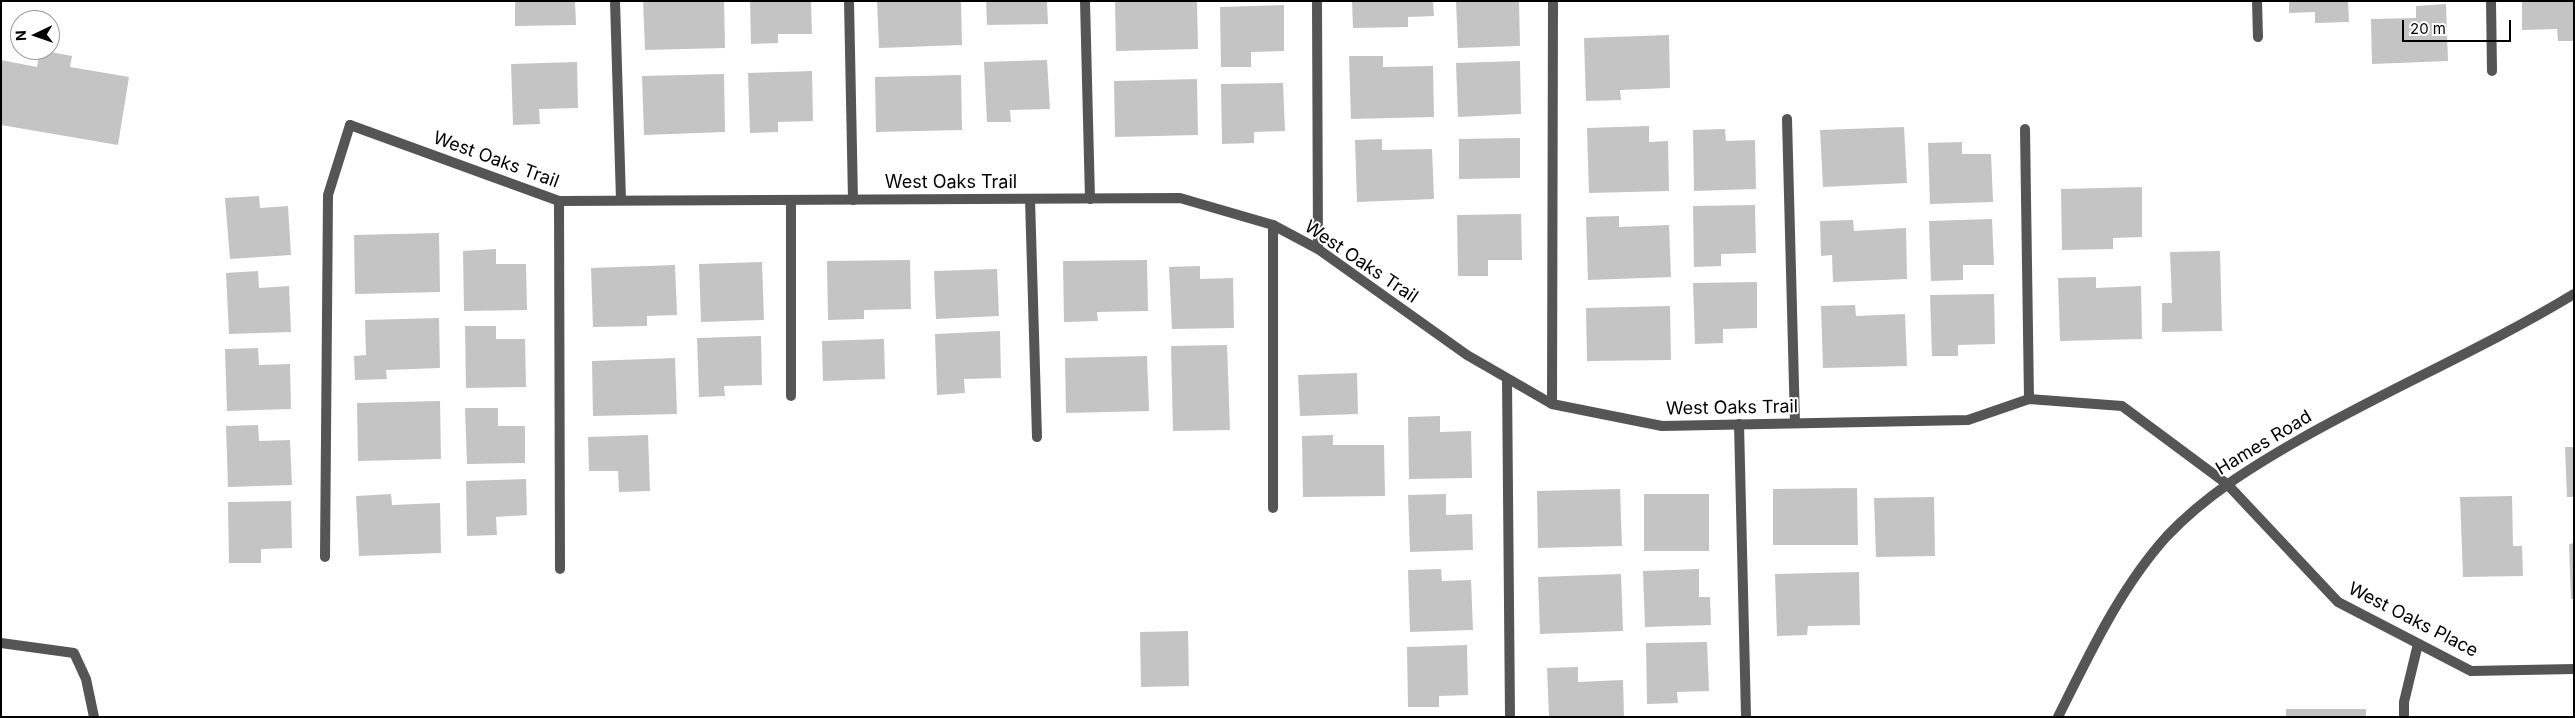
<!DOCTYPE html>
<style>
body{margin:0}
#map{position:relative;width:2575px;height:718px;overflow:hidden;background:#fff;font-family:Inter,sans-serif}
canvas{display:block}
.frame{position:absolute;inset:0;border:2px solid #000;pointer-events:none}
.north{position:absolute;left:10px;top:10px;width:50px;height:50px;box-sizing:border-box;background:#fff;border:1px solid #999;border-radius:50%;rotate:267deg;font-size:14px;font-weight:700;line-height:20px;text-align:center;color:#000}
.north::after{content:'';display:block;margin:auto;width:18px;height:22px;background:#000;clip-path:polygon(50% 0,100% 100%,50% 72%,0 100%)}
.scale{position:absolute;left:2402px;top:20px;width:109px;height:22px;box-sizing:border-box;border:2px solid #000;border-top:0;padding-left:6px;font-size:15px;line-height:18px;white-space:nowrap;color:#000;-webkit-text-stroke:4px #fff;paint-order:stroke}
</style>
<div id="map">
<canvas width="2575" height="718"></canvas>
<div class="frame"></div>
<div class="north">N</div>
<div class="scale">20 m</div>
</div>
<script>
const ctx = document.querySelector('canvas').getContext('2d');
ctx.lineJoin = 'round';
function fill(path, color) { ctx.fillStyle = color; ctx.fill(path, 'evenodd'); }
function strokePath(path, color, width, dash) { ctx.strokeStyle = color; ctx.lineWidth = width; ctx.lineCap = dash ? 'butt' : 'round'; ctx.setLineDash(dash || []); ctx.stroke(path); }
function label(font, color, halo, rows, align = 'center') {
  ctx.font = font + ' Inter,sans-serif'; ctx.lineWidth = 4; ctx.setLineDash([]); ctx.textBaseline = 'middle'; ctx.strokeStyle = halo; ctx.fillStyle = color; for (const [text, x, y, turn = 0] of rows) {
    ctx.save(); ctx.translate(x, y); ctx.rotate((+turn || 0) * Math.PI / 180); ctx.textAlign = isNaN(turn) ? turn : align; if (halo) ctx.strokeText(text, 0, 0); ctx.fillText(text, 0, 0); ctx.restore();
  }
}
fill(new Path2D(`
 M515 1H575L576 25 515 26Z
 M643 1H724L725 48 645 50Z
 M750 1H811L812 34H778V43L751 44Z
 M877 1H961L962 45 879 48Z
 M986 1H1047L1048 24 987 25Z
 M1115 1H1197L1198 49 1116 51Z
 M1352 1H1433L1434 16 1408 17V27L1353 28Z
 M1456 1H1519L1520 46 1458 48Z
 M2289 1H2348L2349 22 2315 23V12L2289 13Z
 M2522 1H2574V41H2558L2557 29 2522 30Z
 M2446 4 2448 61 2372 64 2371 19 2416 18V6Z
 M1284 5V51L1251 52V67H1221L1220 7Z
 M1669 35 1670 88 1620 90 1621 100 1586 101 1584 38Z
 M40 50 72 56 70 67 129 77 118 145 1 125V60L37 67Z
 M1349 56H1383V67L1433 66 1434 117 1351 119Z
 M1047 60 1050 109 1010 110 1011 122H987L984 62Z
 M1520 61 1521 114 1458 117 1456 63Z
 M577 62 578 108 539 109 540 124 513 125 511 64Z
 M812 71 813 121 778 122V132L750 133 748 73Z
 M724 74 725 132 644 135 642 76Z
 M961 75 962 130 876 132 875 77Z
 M1197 79 1198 135 1115 137 1114 81Z
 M1283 83 1285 131 1254 132V143L1222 144 1221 84Z
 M1649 126V142L1668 141 1669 191 1589 193 1587 128Z
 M1904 127 1907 183 1823 187 1820 130Z
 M1725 129 1726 141 1755 140 1756 189 1694 191 1693 130Z
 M1520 138V178L1459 179V139Z
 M1382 139V150L1432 149 1434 199 1357 202 1355 140Z
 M1962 142V154H1991L1993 202 1930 204 1928 143Z
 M2142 187V237L2113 238V249L2062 250 2061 189Z
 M259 196 260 208 288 206 291 255 230 259 225 198Z
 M1755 205 1756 253 1721 254V266L1694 267 1693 206Z
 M1521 214 1522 260H1488V276H1458L1457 215Z
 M1619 216V227L1669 225 1671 277 1588 280 1586 217Z
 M1992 219 1994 265H1963V280L1931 281 1929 221Z
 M1853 220 1854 231 1906 228 1907 279 1833 282 1832 255 1821 256 1820 221Z
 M439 233 440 292 355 294 354 235Z
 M496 249V264H526L527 310 464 311 463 251Z
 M2220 251 2222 331 2162 332V303H2172L2170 252Z
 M910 260 911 309 864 310V319L828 320 827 261Z
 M1147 260 1148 311 1097 312 1098 321 1064 322 1063 261Z
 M762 262 764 320 701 322 699 264Z
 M675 265 677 315 647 316V326L593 327 591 268Z
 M1200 266V279L1233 278 1234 328 1172 329 1169 267Z
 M997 269 999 316 936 319 934 271Z
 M258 271 259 288 289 286 291 332 229 334 226 273Z
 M2096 277V288L2141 286 2142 339 2060 341 2058 278Z
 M1757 282V328L1723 329V343L1695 344 1693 283Z
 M1994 294 1995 344 1958 345V356H1932L1930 295Z
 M1855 305 1856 316 1905 314 1907 366 1823 368 1821 306Z
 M1670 306 1671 360 1587 361 1586 308Z
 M439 318 440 368 386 370 387 379 355 380 354 356 366 355 365 320Z
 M465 326H496V339H525L526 387 466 388Z
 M1000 331 1001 378 964 379 965 393 937 395 935 334Z
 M761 336 762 385 724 386 725 396 699 397 697 338Z
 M884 339 885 379 823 381 822 341Z
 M1227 345 1230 430 1173 431 1171 346Z
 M258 348 259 365 290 364 291 409 227 411 225 349Z
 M1147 356 1149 411 1066 413 1065 358Z
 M675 358 677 414 593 416 592 361Z
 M1357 373 1358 414 1300 416 1298 375Z
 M440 401 441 459 358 461 357 403Z
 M465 408H498V426H525V463L467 464Z
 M1440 416V432L1471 431 1472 478 1409 479 1408 417Z
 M258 425 259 441 290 440 292 485 228 487 226 426Z
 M648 435 650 491 619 492 618 471H589L588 437Z
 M1333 435V445H1384L1385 496 1303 497 1302 436Z
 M2565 447H2574V497H2567Z
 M526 479 527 515 496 517 497 535 467 536 466 481Z
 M1857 488 1858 545H1773V489Z
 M1620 489 1622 546 1538 548 1537 491Z
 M391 494 392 505 440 503 441 553 359 556 356 496Z
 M1446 494V515L1472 514 1473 550 1410 552 1408 495Z
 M1644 494H1709V551H1644Z
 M2512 496 2513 546H2522L2523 576 2463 577 2460 497Z
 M1934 497 1935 556 1876 557 1874 498Z
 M291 501 292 548 261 549V563H229L228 502Z
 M2574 543V599H2571L2569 544Z
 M1441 569 1442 581 1471 580 1473 630 1410 632 1408 570Z
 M1699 569V597H1710L1711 625 1645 627 1643 571Z
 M1859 572 1860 625 1808 626 1807 635 1777 636 1775 574Z
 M1621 574 1623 631 1540 634 1538 577Z
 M1188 631 1189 686 1141 687 1140 632Z
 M1707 642 1709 691 1677 692 1678 703 1647 704 1646 643Z
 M1467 645 1468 695 1439 696V707H1408L1407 647Z
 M1578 667V682L1623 680 1624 717H1549L1547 668Z
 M2286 709H2366V717H2286Z`), '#c4c4c4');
strokePath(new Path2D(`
 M615 1 621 200
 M849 1 853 200
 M1085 1 1090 199
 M1317 1 1318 249
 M2257 1 2258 37
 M2491 1 2492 71
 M1787 119 1795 423
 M2025 129 2029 399
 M1030 199 1037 437
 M791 200V396
 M559 201 560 569
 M1507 379 1510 717
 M1552 404 1553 1
 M1739 424 1746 716
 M1273 508V225
 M325 557 328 195 350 125
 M2404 717V702L2418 644`), '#555', 10);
strokePath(new Path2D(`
 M350 125 559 201 1180 198 1273 225 1318 249 1467 355 1552 404 1662 426 1968 420 2029 399 2122 406 2227 484 2338 602 2471 671 2574 669
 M1 643 74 653 86 679 94 717`), '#555', 10);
strokePath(new Path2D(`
 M2058 717C2089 655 2120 588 2167 536 2205 496 2250 468 2297 441 2388 389 2485 348 2574 294`), '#555', 10);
label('18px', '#000', '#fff', [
 ["West Oaks Trail",496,160,20],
 ["West Oaks Trail",951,183],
 ["West Oaks Trail",1361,262,34],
 ["West Oaks Trail",1732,408,-1],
 ["Hames Road",2264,443,-31],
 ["West Oaks Place",2413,620,27]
]);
</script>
